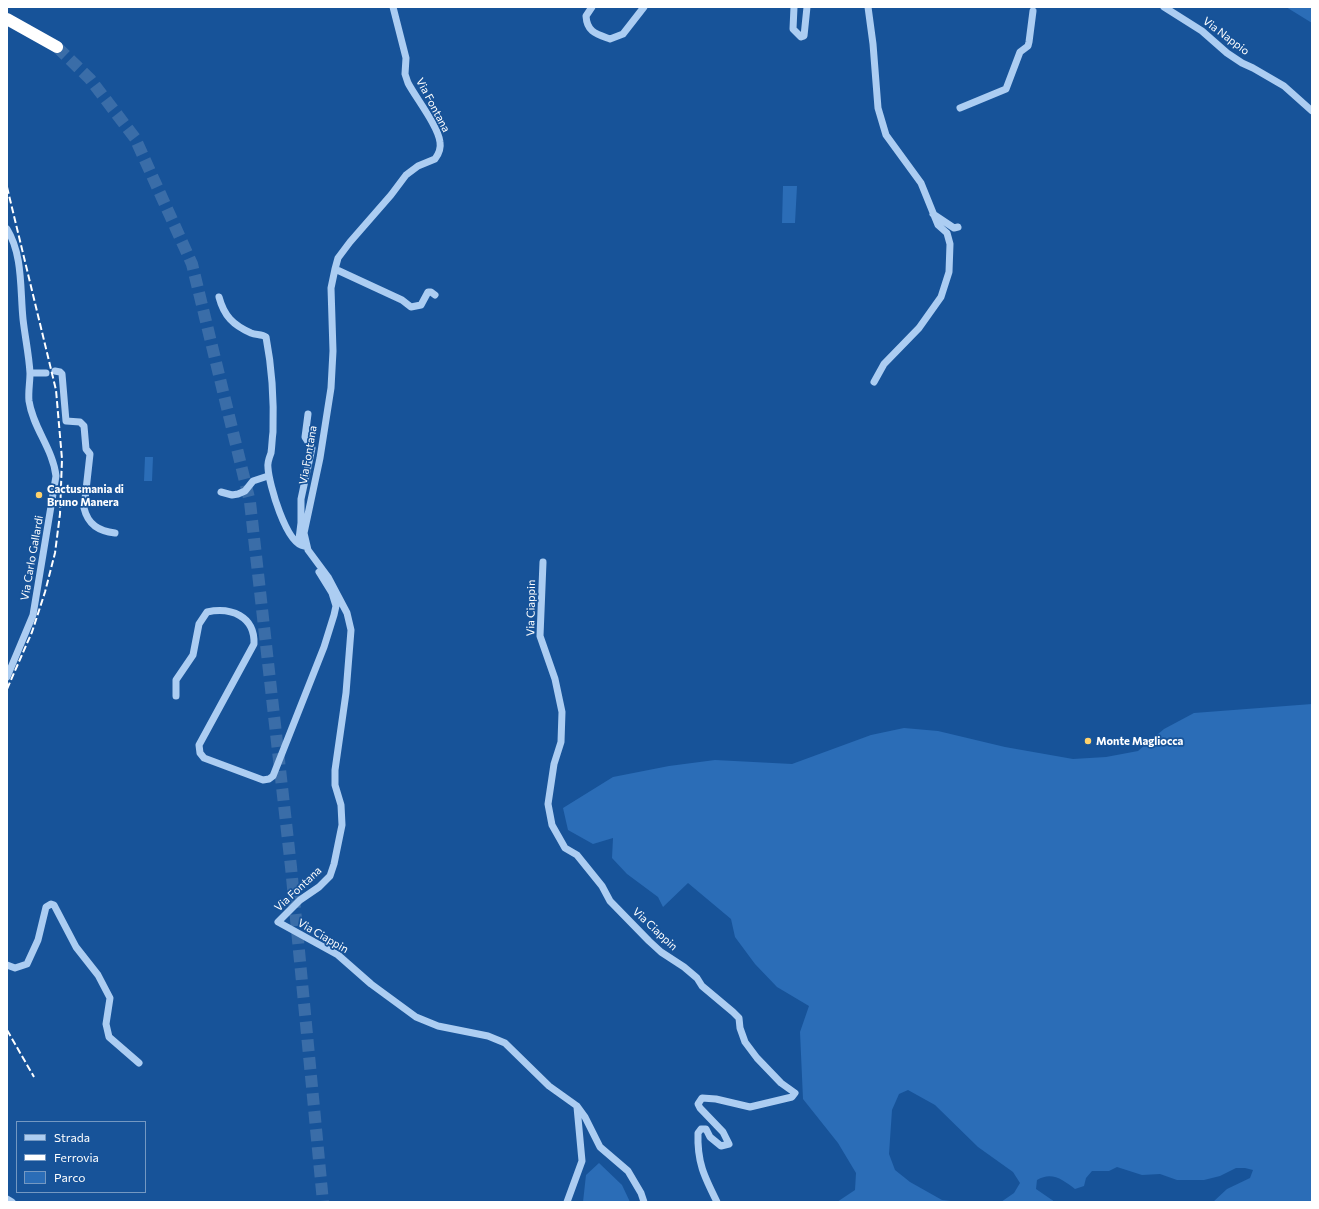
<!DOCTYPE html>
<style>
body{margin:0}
#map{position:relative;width:1319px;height:1209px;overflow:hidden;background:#175399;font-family:Commissioner,sans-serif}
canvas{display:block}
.frame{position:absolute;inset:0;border:8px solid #fff;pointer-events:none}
.legend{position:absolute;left:16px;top:1121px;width:130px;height:72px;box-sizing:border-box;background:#175399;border:1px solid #7498c2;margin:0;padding:5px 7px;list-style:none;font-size:12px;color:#fff}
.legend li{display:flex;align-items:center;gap:8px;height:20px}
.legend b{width:20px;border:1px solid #7498c2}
</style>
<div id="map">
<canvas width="1319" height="1209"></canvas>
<div class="frame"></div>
<ul class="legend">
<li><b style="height:5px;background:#accdf2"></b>Strada</li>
<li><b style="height:5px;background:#fff"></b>Ferrovia</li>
<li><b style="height:11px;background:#2b6db7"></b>Parco</li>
</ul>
</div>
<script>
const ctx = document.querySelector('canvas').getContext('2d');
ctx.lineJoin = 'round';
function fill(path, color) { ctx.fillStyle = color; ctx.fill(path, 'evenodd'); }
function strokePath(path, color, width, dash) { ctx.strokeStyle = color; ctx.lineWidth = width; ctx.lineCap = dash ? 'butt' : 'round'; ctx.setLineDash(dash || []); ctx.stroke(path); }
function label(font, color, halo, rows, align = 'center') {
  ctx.font = font + ' Commissioner,sans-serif'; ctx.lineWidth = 3.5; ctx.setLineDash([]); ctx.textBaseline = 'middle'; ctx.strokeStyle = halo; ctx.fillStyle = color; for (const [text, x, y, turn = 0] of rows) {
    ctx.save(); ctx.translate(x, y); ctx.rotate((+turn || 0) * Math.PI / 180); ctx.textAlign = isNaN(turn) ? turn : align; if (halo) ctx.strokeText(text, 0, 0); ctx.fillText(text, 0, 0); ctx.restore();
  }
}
fill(new Path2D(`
 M1286 7H1312V23Z
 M783 186H797L795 223H782Z
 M145 457H153L152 481H144Z
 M1312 704V1202H1213L1227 1189 1250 1178 1253 1170 1245 1168H1236L1220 1176 1204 1180H1177L1160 1174 1142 1175 1117 1167 1109 1171H1092L1086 1178 1084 1186 1075 1189C1063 1180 1052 1171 1037 1180L1036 1189 1055 1202H1001L1014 1193 1020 1183 1013 1172 978 1147 935 1105 908 1090 899 1094 892 1110 889 1154 895 1170 910 1182 942 1200 960 1202H837L855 1190 856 1173 838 1143 803 1099 800 1032 809 1006 777 987 755 964 735 937 731 919 688 883 663 907 658 897 627 874 612 858 613 838 593 844 568 830 563 808 613 777 669 766 715 760 792 764 871 735 904 728 938 731 1005 747 1073 759 1106 757 1138 751 1164 729 1194 713Z
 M599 1163 622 1185 630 1202H583L586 1175Z`), '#2b6db7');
strokePath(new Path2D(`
 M57 47 90 79 135 138 192 264 250 502 291 867 323 1202`), '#3a6da8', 12, [12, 6]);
strokePath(new Path2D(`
 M393 7 406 58 405 74 408 83C416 98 438 126 440 142 441 148 438 155 435 159L418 166 406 175 391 195 350 242 338 258 335 269 331 288 333 351 331 388 320 458 304 533 308 550 328 577 347 613 351 630 346 693 335 770V785L341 805 342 825 334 864 330 876 319 887 300 900 278 922 338 955 371 984 416 1017 438 1026 488 1036 505 1043 549 1086 577 1106 585 1117 600 1147 628 1171 641 1193 644 1202
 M592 7 586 16C587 32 596 34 610 39L623 34 644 7
 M794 7 793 29 801 37 804 36 807 7
 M868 7 873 44 878 108 886 135 921 183 938 225 947 233 950 244 949 272 941 297 919 328 884 364 874 382
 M1164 7 1202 31 1227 53 1242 63 1253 68 1284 86 1312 111
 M960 108 1006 89 1020 52 1028 46 1029 42 1033 11
 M933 214 954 228 958 227
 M7 229C23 255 20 289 23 319 25 337 29 355 30 373 30 383 28 392 29 401 33 428 53 449 56 476L33 615 7 677
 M335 269 402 300 411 307 421 305 428 292H431L435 295
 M219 297C224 316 233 325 251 333 256 335 262 334 266 337 272 368 274 401 273 432 272 439 272 446 271 453 269 458 267 463 268 468 269 484 286 544 304 546L306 545
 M55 371 60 372 62 374 66 421 80 422 84 426 86 449 90 454 84 508C88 525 99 531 115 533
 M30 373H46
 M221 492 232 495 238 494 245 491 253 481 268 476
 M301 545 299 539 301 523V499L312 448 305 437 308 414
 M543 562 540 636 555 679 562 712 561 742 554 764 548 804 552 825 565 848 577 855 602 886 610 901 649 941 661 952 684 967 697 978 702 986 733 1012 739 1018 740 1028 745 1042 757 1058 781 1083 795 1093 792 1097 750 1107 716 1099 702 1098 698 1104 700 1108 723 1132 729 1144 721 1146 710 1137 706 1129H701L698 1133C697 1162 704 1176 717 1202
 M176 696V680L193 655 199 624 207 612C231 607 255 616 254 644L199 745 200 753 204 758 263 780 269 779 273 776 324 647 334 615 336 606 332 593 319 572
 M7 965 15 968 27 964 38 940 46 907 51 904 54 905 76 947 98 975 110 998 106 1024 109 1037 139 1063
 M7 1199 12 1202
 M567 1202 582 1161 577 1107`), '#accdf2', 7);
strokePath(new Path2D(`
 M7 19 57 47`), '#fff', 12);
strokePath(new Path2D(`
 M7 187 56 390 62 459 60 514 55 553 45 592 32 632 7 689
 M7 1030 34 1077`), '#fff', 2, [7, 3]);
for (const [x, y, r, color] of [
 [39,495,4,"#ffd26c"],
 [1088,741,4,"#ffd26c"]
]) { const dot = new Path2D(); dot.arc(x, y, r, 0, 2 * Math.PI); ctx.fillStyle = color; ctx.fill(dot); strokePath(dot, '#175399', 1.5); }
label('11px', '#fff', '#175399', [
 ["Via Nappio",1226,36,37],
 ["Via Fontana",433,105,62],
 ["Via Fontana",308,455,-80],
 ["Via Carlo Gallardi",32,558,-80],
 ["Via Ciappin",531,608,-89],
 ["Via Fontana",298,889,-43],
 ["Via Ciappin",655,929,43],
 ["Via Ciappin",323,936,30]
]);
label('bold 11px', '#fff', '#175399', [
 ["Cactusmania di",47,489],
 ["Bruno Manera",47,502],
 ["Monte Magliocca",1096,741]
], 'left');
</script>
